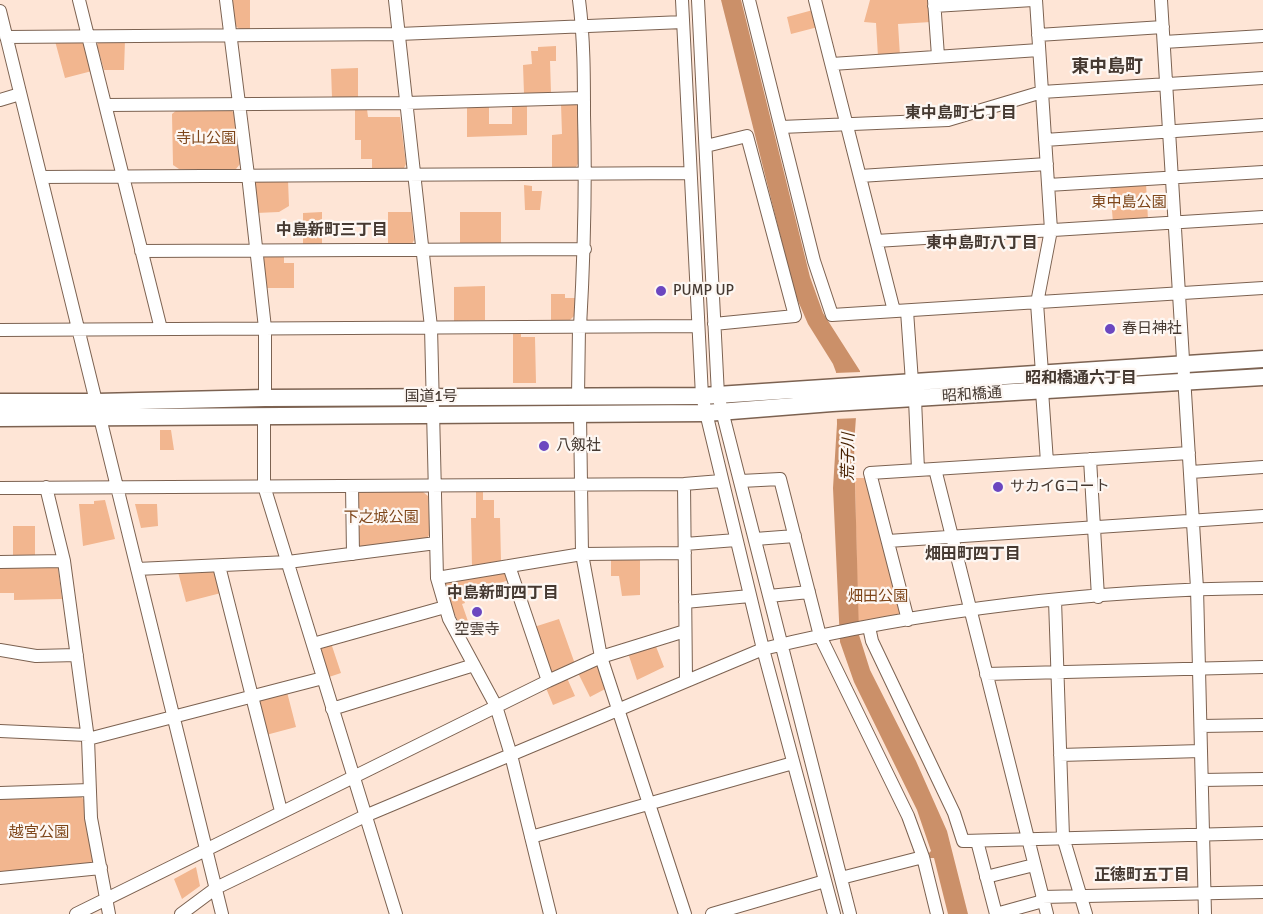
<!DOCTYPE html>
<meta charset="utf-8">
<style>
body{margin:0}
canvas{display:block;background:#fee5d6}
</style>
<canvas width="1263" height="914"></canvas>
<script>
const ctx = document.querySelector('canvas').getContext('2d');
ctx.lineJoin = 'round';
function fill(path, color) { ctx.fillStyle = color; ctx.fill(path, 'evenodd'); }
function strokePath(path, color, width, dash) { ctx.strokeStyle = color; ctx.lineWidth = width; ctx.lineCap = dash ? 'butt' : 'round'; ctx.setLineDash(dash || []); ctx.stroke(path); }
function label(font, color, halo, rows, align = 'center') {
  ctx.font = font + ' Signika,"Noto Sans JP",sans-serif'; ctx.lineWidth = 4.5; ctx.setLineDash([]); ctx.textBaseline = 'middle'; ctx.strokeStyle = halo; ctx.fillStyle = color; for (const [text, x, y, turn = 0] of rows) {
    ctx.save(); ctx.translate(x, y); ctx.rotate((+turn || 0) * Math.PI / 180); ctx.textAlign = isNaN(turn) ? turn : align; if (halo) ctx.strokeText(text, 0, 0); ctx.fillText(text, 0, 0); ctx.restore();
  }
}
fill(new Path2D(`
 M232 0H250V29H240L235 26Z
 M870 0H928L931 22 898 24 900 56 878 57 876 23 864 22Z
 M813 10 818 27 791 34 787 17Z
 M125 40 124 70H104L97 45 99 41Z
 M55 41H81L85 43 92 71 65 78Z
 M556 46V61H550L551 93 524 94 523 65 532 64 531 51H538V47Z
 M358 68V97L332 98 331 69Z
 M561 104H575L578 106 579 162 576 167H552V135L562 134Z
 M512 105H527V135L467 137V107H489V124H512Z
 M355 109H367L368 117H400L406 164 404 168H372V159H361V140H355Z
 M177 110H229L234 112 240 164 236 169H179L173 165 172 114Z
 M256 180H288L289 206 279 212 256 213 253 184Z
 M1146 183 1148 220 1113 223 1110 185Z
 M524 185 532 186V191H542L540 210H525Z
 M322 212V245H303V213Z
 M388 212H411L414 240 412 244H388Z
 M460 212H501V243H460Z
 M284 255V263H294V288H266L262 260 264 256Z
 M485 286V320L454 321V287Z
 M551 294H565V298H575L574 316 570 320H551Z
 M513 331H521V337H535L536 383H513Z
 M160 430H171L174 450H160Z
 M855 478H868L902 611 899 617 858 623Z
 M359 492H423L428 496 430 534 427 538 360 547 356 544 355 496Z
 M476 492H483V500H494V518H500L501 562 472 567 471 518H476Z
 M105 500 115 539 83 546 79 504H94V501Z
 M135 504H157L158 526 141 528Z
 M13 526H35V557H13Z
 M611 558H640V595L622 596 619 576H611Z
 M0 566H55L58 568 62 599 14 600V593H0Z
 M210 570 217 573 221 593 186 602 178 572Z
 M503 571 507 574 509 580 476 591 477 594 464 600 465 603 462 604 470 627 463 631 452 609 444 584 446 581Z
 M559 619 575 664 555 673 549 672 534 627Z
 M331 643 341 673 329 677 321 649 322 645Z
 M655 644 664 667 637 680 628 653Z
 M596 664 601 669 607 688 590 697 578 673Z
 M567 678 575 696 553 705 546 688Z
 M287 692 296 727 266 735 258 701Z
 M81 796 84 800 85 819 93 860 90 865 0 873V797Z
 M196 867 200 886 182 899 174 879Z`), '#f2b68f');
fill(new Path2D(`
 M721 0H741L810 277 823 313 860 371V389L856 417 854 445 859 635 870 670 916 761 947 831 968 914H948L934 858H930L929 853 931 851 917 810 854 682 840 642 833 488 837 424 836 372 833 364 808 324 795 294Z`), '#cb9069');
fill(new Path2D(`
 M861 372 859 418 834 419 835 373Z`), '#fee5d6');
const minor = new Path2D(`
 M79 0 161 329
 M226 0 248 175 265 328V398
 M395 0 431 327 437 578 449 619 496 706 511 755 550 914
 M579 0C584 38 584 77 584 115 586 186 584 256 580 327
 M682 0 702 396 763 649 834 914
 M698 0 718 395 850 914
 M749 0 814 261 832 315 1263 288
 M815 0 894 311
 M934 0 938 56
 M1036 0 1051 230 1037 303 1042 373
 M1161 0 1197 588 1205 914
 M934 6 1033 0
 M0 11 222 914
 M1038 35 1163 27
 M6 37 399 34 683 22
 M1164 42 1263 36
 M832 64 1039 50
 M0 100 20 94
 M106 105 406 103 584 98
 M781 127 948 120 1042 92 1263 78
 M1045 140 1263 125
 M706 146 747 136 795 316 714 324
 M860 176 1047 164
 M41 177 690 173
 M1048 185 1263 172
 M876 241 1263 217
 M141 251 585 249
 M907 311 912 382
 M0 330 698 326
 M1042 391 1047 462
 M578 396 579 327
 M915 399 918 470
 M580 414 582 554 601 657 685 914
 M264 416V486L396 914
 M1090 459 1098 597
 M935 469 1047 914
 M1191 472 1263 467
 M741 481 780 479 820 636 908 816 923 857
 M684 484 686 680
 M352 486 353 554
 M46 487 64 561 88 739 91 818 109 914
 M0 488 684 484 721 481
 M755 539 795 536
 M888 541 1263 516
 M685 544 736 540
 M0 562 64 561
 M219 566 281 811
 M509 566 548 681
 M137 569 288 562 436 543
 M437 578 582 554 685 553
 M769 596 809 592
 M1055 600 1063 837 1086 914
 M685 602 750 596
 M908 620 870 473 1189 453
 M869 627 872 641 954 813 963 841 1263 833
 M313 644 445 607
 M0 650 36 656 77 655
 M986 674 1263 667
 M332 709 474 665
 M1201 726 1263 725
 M0 731 87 735
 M88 739 323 678
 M1060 755 1201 751
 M1202 780 1263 779
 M0 793 90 790
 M531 837 793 763
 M977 841 996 914
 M986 877 1034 865
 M0 878 101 868
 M841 878 923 857 937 914
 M1042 897 1263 892
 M76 914 548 681 601 657 685 631
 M181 914 216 888 365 816 763 649C921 610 1100 589 1263 588
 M712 914 825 881
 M996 914 1043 901`);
const highway = new Path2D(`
 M0 402H97L265 398 702 396 1263 359
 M0 418 706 413 832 403 1263 377`);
strokePath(minor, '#7c6251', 14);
strokePath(highway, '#7c6251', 19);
strokePath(minor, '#fff', 12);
strokePath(highway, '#fff', 16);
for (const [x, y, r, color] of [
 [661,291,6,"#6b47c0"],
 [1110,329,6,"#6b47c0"],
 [544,446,6,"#6b47c0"],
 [998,487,6,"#6b47c0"],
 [477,612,6,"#6b47c0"]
]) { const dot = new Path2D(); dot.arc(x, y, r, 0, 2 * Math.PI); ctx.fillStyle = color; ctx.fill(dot); strokePath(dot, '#fdf7f3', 2); }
label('15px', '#7e461a', '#fdf7f3', [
 ["寺山公園",206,139],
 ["東中島公園",1129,203],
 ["下之城公園",381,518],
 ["畑田公園",878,597],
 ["越宮公園",39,833]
]);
label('15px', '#453931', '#fdf7f3', [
 ["PUMP UP",673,291],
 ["春日神社",1122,329],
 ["八剱社",556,446],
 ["サカイGコート",1010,487],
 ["空雲寺",477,630,"center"]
], 'left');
label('15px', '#453931', '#fdf7f3', [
 ["昭和橋通",972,395,-4],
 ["国道1号",431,397]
]);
label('bold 16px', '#453931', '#fdf7f3', [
 ["東中島町七丁目",961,114],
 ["中島新町三丁目",332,231],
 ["東中島町八丁目",982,244],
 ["昭和橋通六丁目",1081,379],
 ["畑田町四丁目",973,555],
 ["中島新町四丁目",503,594],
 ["正徳町五丁目",1142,876]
]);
label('italic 16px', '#472101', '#fdf7f3', [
 ["荒子川",849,457,-89]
]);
label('bold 18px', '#453931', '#fdf7f3', [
 ["東中島町",1107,67]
]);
</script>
